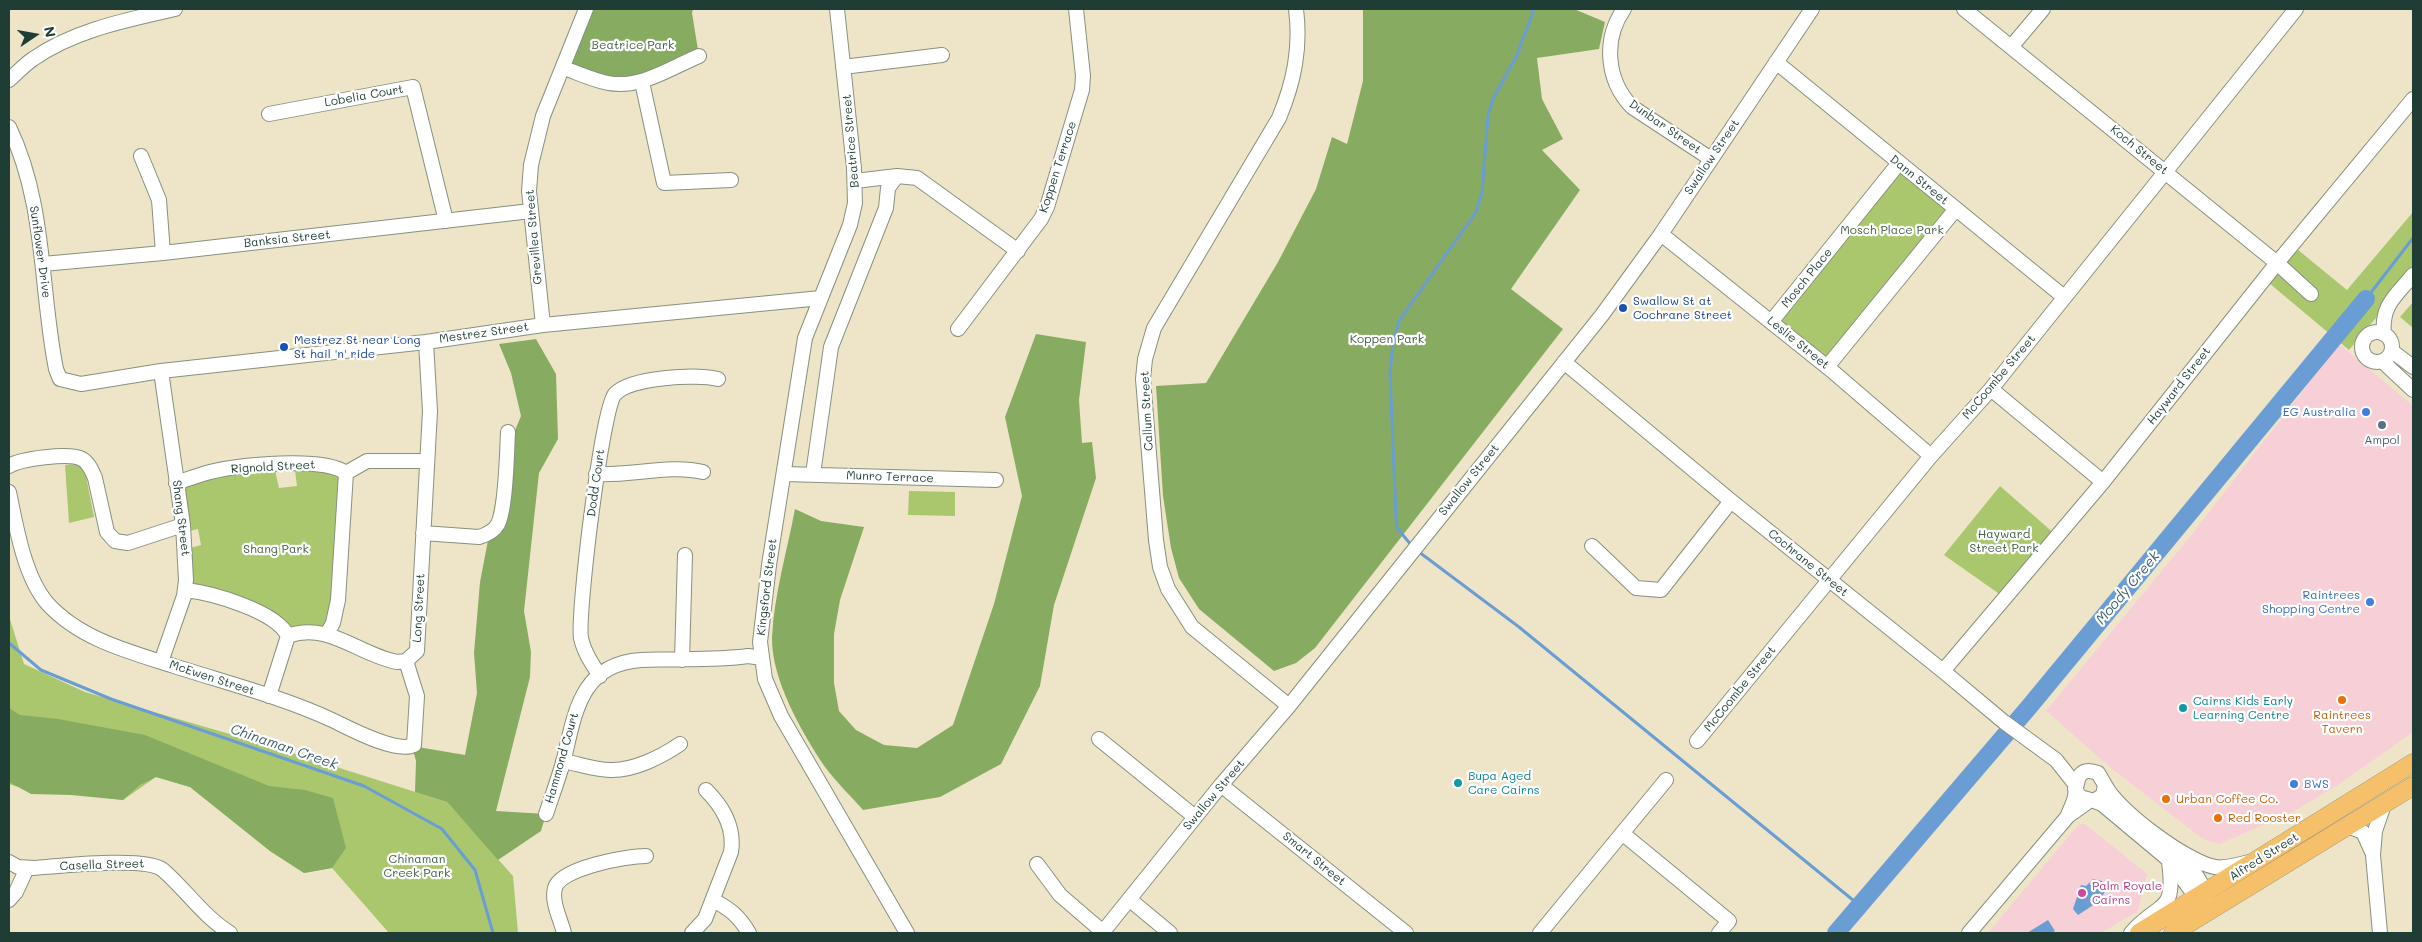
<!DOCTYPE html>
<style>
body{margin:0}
#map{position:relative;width:2422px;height:942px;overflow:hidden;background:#eee5c9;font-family:Mali,sans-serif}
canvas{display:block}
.frame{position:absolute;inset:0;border:10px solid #1f3d34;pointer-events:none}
.north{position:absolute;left:10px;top:10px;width:50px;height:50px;-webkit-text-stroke:4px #fff;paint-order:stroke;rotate:78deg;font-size:14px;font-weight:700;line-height:20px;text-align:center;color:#1f3d34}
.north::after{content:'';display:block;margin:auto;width:18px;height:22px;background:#1f3d34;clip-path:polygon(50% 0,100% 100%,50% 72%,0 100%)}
</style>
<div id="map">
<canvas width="2422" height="942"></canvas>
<div class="frame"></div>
<div class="north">N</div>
</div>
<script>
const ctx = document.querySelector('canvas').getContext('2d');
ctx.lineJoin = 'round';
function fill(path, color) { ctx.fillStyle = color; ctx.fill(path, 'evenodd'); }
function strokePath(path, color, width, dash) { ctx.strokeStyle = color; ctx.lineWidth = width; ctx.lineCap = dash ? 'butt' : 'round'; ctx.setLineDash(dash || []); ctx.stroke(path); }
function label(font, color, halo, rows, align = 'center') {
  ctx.font = font + ' Mali,sans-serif'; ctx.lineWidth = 4.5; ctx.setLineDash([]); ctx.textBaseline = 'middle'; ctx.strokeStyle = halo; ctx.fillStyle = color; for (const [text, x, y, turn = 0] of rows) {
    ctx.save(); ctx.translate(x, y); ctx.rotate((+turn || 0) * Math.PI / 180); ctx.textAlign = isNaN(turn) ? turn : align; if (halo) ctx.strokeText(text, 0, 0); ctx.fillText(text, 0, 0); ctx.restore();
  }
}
fill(new Path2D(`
 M2339 344 2413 406V732L2338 785 2289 814 2219 844 2203 839 2111 768 2046 711 2193 533Z
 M2079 824H2085L2147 874 2138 911 2101 933H1988Z`), '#f6cfd7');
fill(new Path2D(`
 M1899 163 1955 210 1827 367 1771 322Z
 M2413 212V274L2349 350 2263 278 2292 245 2347 290Z
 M2413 302V328L2400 317Z
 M77 464 85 471 94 517 69 523 65 465Z
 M275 470 279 488 297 486 295 470 340 473 337 588 325 628 292 630 193 585 190 581V548L201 545 198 529 190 531 181 493C198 470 249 472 275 470Z
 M2000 486 2057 536 2005 598 1944 555Z
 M909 491 955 492V516L908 515Z
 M9 616 24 664 85 692 264 744 447 802 513 876 518 933H389L332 868 304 873 270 851 190 787 156 777 123 800 18 787 9 784Z`), '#aac76e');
fill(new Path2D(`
 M587 9H693L692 13 699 56 642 82 563 71Z
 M1363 9H1574L1605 22 1599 49 1537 58 1542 99 1563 139 1542 150 1580 190 1511 289 1563 329 1315 648 1296 663 1274 671 1199 609 1179 578 1171 548 1163 496 1156 386 1206 383 1278 262 1316 189 1332 137 1347 144 1363 81Z
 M1036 334 1086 342 1079 400 1082 443 1092 442 1096 478 1054 605 1040 686 1001 764 940 797 863 810C851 796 836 782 825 767 802 733 771 679 772 637 774 594 787 552 795 509L821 521 864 527 840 600 834 634V683L839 711 856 730 884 745 917 748 953 725 994 604 1022 496 1005 417Z
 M536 339 556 374 558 439 539 473 524 611 531 652 530 677 496 811 546 814 541 831 498 860 447 802 415 792 416 761 412 746 465 755 477 693 474 653 480 582 504 457 521 416 511 373 499 344Z
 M9 708 20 715 58 719 145 735 269 786 305 790 333 798 346 848 332 868 304 873 270 851 190 787 156 777 140 785 123 800 71 795 31 794 9 782Z`), '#87ac61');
fill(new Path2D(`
 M2093 879 2102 881 2104 886H2110L2111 889 2110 892H2105L2098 902 2078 915 2073 909 2081 885 2086 886Z
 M2048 920 2055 931 2051 933H2027Z`), '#6b9dd5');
strokePath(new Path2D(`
 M2366 299 2413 238
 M1412 546 1397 528 1396 519 1390 373 1393 344 1399 321 1476 212 1482 193 1488 116 1493 99 1517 55 1534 9
 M1419 552 1519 627 1859 905
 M9 643 41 670 111 699 364 786 442 829 475 870 493 933`), '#6b9dd5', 3);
strokePath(new Path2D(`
 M1836 933 2029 707 2366 299`), '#6b9dd5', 18);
const minor = new Path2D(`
 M837 9 854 168 855 203 850 225 805 338 769 565 760 642 765 679 781 716 907 933
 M1624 9C1603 39 1606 80 1632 107L1711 159
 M1964 9 2277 263 2311 294
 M2011 47 2043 9
 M1776 62 2064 297
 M843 67 942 55
 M564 68C578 73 593 80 608 83 641 89 670 68 699 56
 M9 80C17 73 24 65 33 59 74 30 127 20 175 9
 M642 82 664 183 731 180
 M269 114 413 87 446 221
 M9 127C46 203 40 289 56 369L60 379 81 384 161 371 426 342 543 325 821 298
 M141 156 159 200 163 253
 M855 181 897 176 917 178 1018 251
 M1661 234 1831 370 1931 456
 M43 264 163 253 531 211
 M1771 322 1899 163
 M543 325 529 191 531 165 543 116 586 9
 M958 329 1041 219 1047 207 1082 90 1083 76 1076 9
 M2362 347a15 15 0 1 1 30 0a15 15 0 1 1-30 0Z
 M2384 334C2381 305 2396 296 2413 275
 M2392 351 2413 367
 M2382 361 2413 390
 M1564 362 1731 501 1943 671 2004 722 2056 760 2075 784
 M1827 367 1955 210
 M1991 389 2103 482
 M9 466C20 459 70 452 82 459 89 463 92 471 95 478L107 532 115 541 128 543 183 525
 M346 473 367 461H426
 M596 474C632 476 670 464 703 472
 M784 474 996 480
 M813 474 831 347 886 208 888 188 897 176
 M176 483C188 479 199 475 210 472 238 465 323 456 346 473
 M9 492C16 526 24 576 47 603 79 639 130 652 174 666 227 683 282 697 332 720 349 728 396 754 414 745L417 696 406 661
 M423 533 479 537C486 535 494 531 498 524 506 508 507 452 508 432
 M1592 546 1636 588 1661 590 1731 501
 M186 590C212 593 276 611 288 636
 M327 634 333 623 338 600 346 473
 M288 636C328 621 359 655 397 662L406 661 417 651 430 411 426 342
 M682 660 685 555
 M161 662 184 596 186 580 183 525 161 371
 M1943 671 2103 482 2277 263 2413 99
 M600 676C592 664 584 652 581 638 577 615 602 408 615 394 631 377 696 374 718 379
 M269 696 288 636
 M1289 706 1192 627 1168 589 1160 567 1156 540 1143 379 1145 359 1154 328 1279 118C1294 82 1301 48 1296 9
 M1099 739 1195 817
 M1697 741 1931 456 1991 389 2296 9
 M563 761C579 764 595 770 610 770 633 771 661 757 680 744
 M1221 785 1406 933
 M2105 785C2117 810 2187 862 2215 867 2226 869 2239 864 2250 862
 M2094 801 2102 804 2169 860 2201 904
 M546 814C552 796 559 777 564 759 575 712 581 664 641 660 677 658 713 661 748 656L762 658
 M2068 815C2070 809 2074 803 2075 796 2077 782 2077 765 2098 773L2105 785 2103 795 2094 801 2080 797 2075 789
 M2347 826 2363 832 2372 852
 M1622 833 1729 921 1719 933
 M2180 855C2192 868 2204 883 2207 900
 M9 862 18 867 34 868C58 866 147 856 163 870 186 890 204 917 230 933
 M1037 864 1060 895 1103 932
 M1129 899 1170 933
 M9 900 16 892 27 868
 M713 900C730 909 739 916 749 933
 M564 933C561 920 551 902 555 888 560 868 627 856 646 856
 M692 933 705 919 731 852C735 827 723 807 706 790
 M1102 933 1221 785 1289 706 1602 315 1661 234 1812 9
 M1540 933 1666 780
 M1969 933 2068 816 2089 801
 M2131 933C2160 900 2176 915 2169 862
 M2380 933 2373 855 2375 831 2385 802`);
const major = new Path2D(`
 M2139 933 2413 763
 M2173 933 2413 786`);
strokePath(minor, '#86917e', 16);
strokePath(major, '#86917e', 19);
strokePath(minor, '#fff', 14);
strokePath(major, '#f6c06b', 18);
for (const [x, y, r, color] of [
 [1623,308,5,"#1a4fb4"],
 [284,347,5,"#1a4fb4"],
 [2366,412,5,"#3f7fe0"],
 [2382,425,5,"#5c6f8a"],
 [2370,602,5,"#3f7fe0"],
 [2342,700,5,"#e8710a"],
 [2183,708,5,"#0f9aa8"],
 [1458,783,5,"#0f9aa8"],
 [2294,784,5,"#3f7fe0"],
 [2166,799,5,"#e8710a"],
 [2218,818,5,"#e8710a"],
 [2082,893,5,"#d1479c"]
]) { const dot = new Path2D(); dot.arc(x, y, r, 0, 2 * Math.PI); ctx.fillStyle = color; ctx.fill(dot); strokePath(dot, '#fff', 2); }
label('12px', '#426042', '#fff', [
 ["Beatrice Park",633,45],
 ["Mosch Place Park",1892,230],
 ["Koppen Park",1387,339],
 ["Hayward",2004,534],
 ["Street Park",2004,548],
 ["Shang Park",276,549],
 ["Chinaman",417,859],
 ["Creek Park",417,873]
]);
label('12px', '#1f3d34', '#fff', [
 ["Lobelia Court",364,96,-10],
 ["Dunbar Street",1665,127,35],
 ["Beatrice Street",851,141,-95],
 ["Koch Street",2139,150,39],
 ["Swallow Street",1712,157,-56],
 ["Koppen Terrace",1058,167,-72],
 ["Dann Street",1919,180,39],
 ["Grevillea Street",534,237,-95],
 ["Banksia Street",287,239,-6],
 ["Sunflower Drive",40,252,82],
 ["Mosch Place",1807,278,-51],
 ["Mestrez Street",484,333,-8],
 ["Leslie Street",1798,343,39],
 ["McCoombe Street",1999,377,-50],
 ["Hayward Street",2179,386,-52],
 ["Callum Street",1147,411,-93],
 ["Rignold Street",273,467,-3],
 ["Munro Terrace",890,477,2],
 ["Swallow Street",1469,480,-51],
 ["Dodd Court",596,483,-82],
 ["Shang Street",181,518,83],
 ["Cochrane Street",1808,563,39],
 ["Kingsford Street",767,587,-83],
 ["Long Street",419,608,-87],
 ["McEwen Street",212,678,18],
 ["McCoombe Street",1740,689,-51],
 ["Hammond Court",562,758,-74],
 ["Swallow Street",1214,795,-50],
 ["Alfred Street",2264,857,-32],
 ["Smart Street",1314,859,39],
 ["Casella Street",102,865,-2]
]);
label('12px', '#164399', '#fff', [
 ["Swallow St at",1633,301],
 ["Cochrane Street",1633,315],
 ["Mestrez St near Long",294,340],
 ["St hail 'n' ride",294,354]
], 'left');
label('12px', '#366cbe', '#fff', [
 ["EG Australia",2356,412],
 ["Raintrees",2360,595],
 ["Shopping Centre",2360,609],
 ["BWS",2304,784,"left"]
], 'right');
label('12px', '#4e5e75', '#fff', [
 ["Ampol",2382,440]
]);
label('12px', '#0d838f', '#fff', [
 ["Cairns Kids Early",2193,701],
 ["Learning Centre",2193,715],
 ["Bupa Aged",1468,776],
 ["Care Cairns",1468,790]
], 'left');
label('12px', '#c56008', '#fff', [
 ["Raintrees",2342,715,"center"],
 ["Tavern",2342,729,"center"],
 ["Urban Coffee Co.",2176,799],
 ["Red Rooster",2228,818]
], 'left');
label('12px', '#b23c85', '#fff', [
 ["Palm Royale",2092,886],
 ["Cairns",2092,900]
], 'left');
label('italic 14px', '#3a5f6c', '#fff', [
 ["Moody Creek",2128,588,-50],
 ["Chinaman Creek",284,747,19]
]);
</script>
